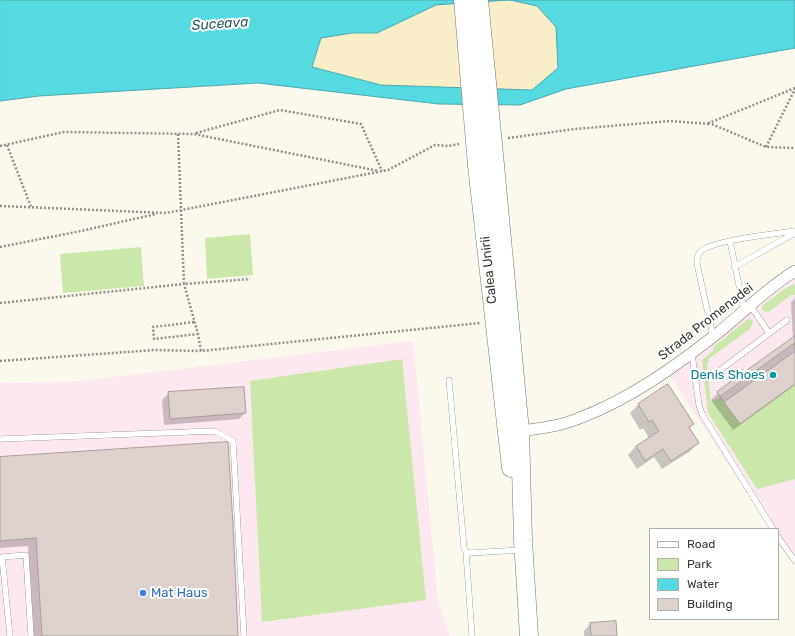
<!DOCTYPE html>
<style>
body{margin:0}
#map{position:relative;width:795px;height:636px;overflow:hidden;background:#fbf8ee;font-family:Rubik,sans-serif}
canvas{display:block}
.legend{position:absolute;left:649px;top:528px;width:130px;height:92px;box-sizing:border-box;background:#fff;border:1px solid #b0afae;margin:0;padding:5px 7px;list-style:none;font-size:12px;color:#393834}
.legend li{display:flex;align-items:center;gap:8px;height:20px}
.legend b{width:20px;border:1px solid #b0afae}
</style>
<div id="map">
<canvas width="795" height="636"></canvas>
<ul class="legend">
<li><b style="height:5px;background:#fff"></b>Road</li>
<li><b style="height:11px;background:#cbe8aa"></b>Park</li>
<li><b style="height:11px;background:#54dae0"></b>Water</li>
<li><b style="height:11px;background:#dcd1cc"></b>Building</li>
</ul>
</div>
<script>
const ctx = document.querySelector('canvas').getContext('2d');
ctx.lineJoin = 'round';
function fill(path, color) { ctx.fillStyle = color; ctx.fill(path, 'evenodd'); }
function strokePath(path, color, width, dash) { ctx.strokeStyle = color; ctx.lineWidth = width; ctx.lineCap = dash ? 'butt' : 'round'; ctx.setLineDash(dash || []); ctx.stroke(path); }
function label(font, color, halo, rows, align = 'center') {
  ctx.font = font + ' Rubik,sans-serif'; ctx.lineWidth = 4; ctx.setLineDash([]); ctx.textBaseline = 'middle'; ctx.strokeStyle = halo; ctx.fillStyle = color; for (const [text, x, y, turn = 0] of rows) {
    ctx.save(); ctx.translate(x, y); ctx.rotate((+turn || 0) * Math.PI / 180); ctx.textAlign = isNaN(turn) ? turn : align; if (halo) ctx.strokeText(text, 0, 0); ctx.fillText(text, 0, 0); ctx.restore();
  }
}
fill(new Path2D(`
 M795 276V566L778 540V529H771L670 376 765 285Z
 M413 341 438 601 450 636H0V383L72 382Z`), '#fce8ef');
fill(new Path2D(`
 M250 234 253 275 207 279 205 238Z
 M141 247 144 286 63 293 60 254Z
 M795 284V295H791L769 312 763 311 761 308 763 305 786 288Z
 M748 319 752 320 753 322 750 329 708 359 709 361 707 364 711 402 720 397 740 424 795 384V479L757 489 708 413 702 360 713 351V347Z
 M402 359 426 600 262 622 250 381Z`), '#cbe8aa');
fill(new Path2D(`
 M510 0 538 6 556 27 558 68 532 90 381 85 312 67 321 38 352 33H377L436 5Z`), '#f8efc9');
const water = new Path2D(`
 M0 0H795V48L566 89 520 105 439 104 258 83 39 96 0 101ZM510 0 537 6 556 27 558 68 532 90 381 85 312 67 321 38 352 33H377L436 5Z`);
fill(water, '#54dae0');
strokePath(water, '#4ca9ac', 1);
fill(new Path2D(`
 M795 298V385L733 430 711 400 718 393 793 339 791 302Z
 M668 386 693 424 689 428 698 443 689 452 662 469 654 457 637 469 628 455 636 446 649 438 643 428 640 430 630 413 638 405Z
 M169 393 245 413 239 419 164 425 162 400Z
 M0 458 237 636H33L28 546 0 548Z
 M615 622 616 636H584V631L590 624Z`), '#0003');
const building = new Path2D(`
 M795 336V351L724 402 717 392Z
 M795 343V384L740 424 720 397Z
 M668 384 694 424 689 427 699 443 671 461 663 449 645 461 636 446 659 431 652 420 649 422 638 404Z
 M244 387 246 413 170 419 168 392Z
 M228 442 233 525 238 636H42L36 538 0 541V457Z
 M616 621 617 636H591L590 623Z`);
fill(building, '#dcd1cc');
strokePath(building, '#a99f9a', 1);
const lane = new Path2D(`
 M730 241 744 310
 M734 267 795 233
 M750 305 769 333
 M713 336 697 264C697 260 697 256 700 252 712 240 775 234 795 231
 M692 354 699 405 702 414 773 529
 M715 374 787 320
 M449 380 464 548 466 552 470 553 521 550
 M0 439 215 431 233 441 244 636
 M778 537 795 561
 M466 552 472 636
 M10 636 2 557 26 555 31 636`);
const street = new Path2D(`
 M514 432C535 429 557 427 577 419 629 400 676 366 719 332 745 311 767 288 795 271`);
const primary = new Path2D(`
 M495 165 520 431 523 540 529 636
 M477 166 511 468`);
strokePath(lane, '#7a786f', 6);
strokePath(street, '#7a786f', 12);
strokePath(primary, '#7a786f', 19);
strokePath(new Path2D(`
 M795 88 709 123 766 147 795 148
 M196 133 280 110 361 124 382 171
 M178 134 184 284 250 279
 M508 138 575 129 670 121 710 124
 M7 145 31 207
 M0 146 64 132 194 134 379 171
 M766 147 795 89
 M0 206 166 213 388 170 435 145 448 146 459 144
 M0 247 81 231 156 214
 M0 303 184 284 198 334 201 351 480 323
 M194 322 153 327 154 339 198 334
 M0 361 155 350 201 351`), '#92908a', 2.5, [2, 2]);
strokePath(lane, '#fff', 5.5);
strokePath(street, '#fff', 11);
strokePath(primary, '#fff', 18);
const primaryBridge = new Path2D(`
 M463 0 477 166
 M479 0 495 165`);
strokePath(primaryBridge, '#7a786f', 19, []);
strokePath(primaryBridge, '#fff', 18);
for (const [x, y, r, color] of [
 [773,375,4,"#0f9aa8"],
 [143,593,4,"#3f7fe0"]
]) { const dot = new Path2D(); dot.arc(x, y, r, 0, 2 * Math.PI); ctx.fillStyle = color; ctx.fill(dot); strokePath(dot, '#fff', 1.5); }
label('13px', '#393834', '#fff', [
 ["Calea Unirii",489,270,-96],
 ["Strada Promenadei",706,322,-38]
]);
label('13px', '#0d838f', '#fff', [
 ["Denis Shoes",765,375]
], 'right');
label('13px', '#366cbe', '#fff', [
 ["Mat Haus",151,593]
], 'left');
label('italic 14px', '#255d5f', '#fff', [
 ["Suceava",220,24,-4]
]);
</script>
